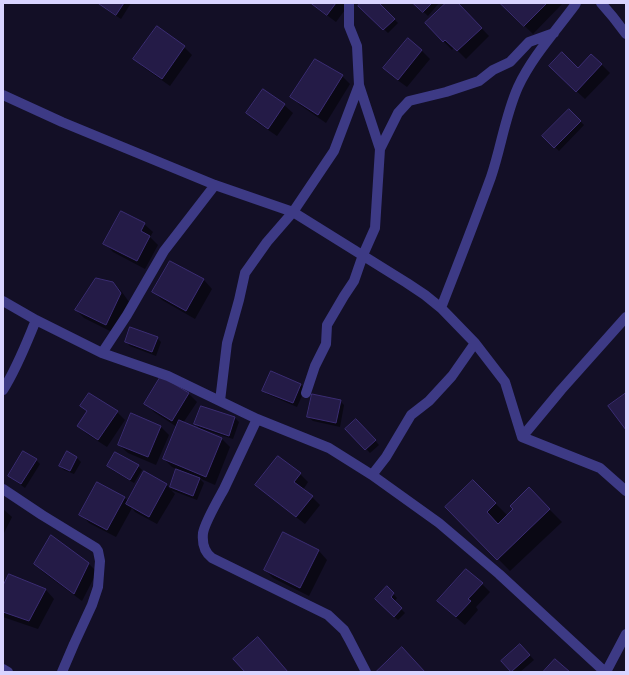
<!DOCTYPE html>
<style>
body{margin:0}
#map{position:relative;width:629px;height:675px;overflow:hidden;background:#130f26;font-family:Barlow,sans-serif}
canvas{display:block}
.frame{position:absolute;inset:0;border:4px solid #d9d4ff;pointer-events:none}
</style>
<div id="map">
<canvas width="629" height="675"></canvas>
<div class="frame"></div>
</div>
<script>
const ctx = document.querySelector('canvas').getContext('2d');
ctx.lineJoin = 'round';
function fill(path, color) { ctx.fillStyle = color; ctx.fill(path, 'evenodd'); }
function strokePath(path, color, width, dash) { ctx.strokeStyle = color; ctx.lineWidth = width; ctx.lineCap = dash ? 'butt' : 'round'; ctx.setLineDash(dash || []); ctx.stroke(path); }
fill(new Path2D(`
 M97 3H131L121 19Z
 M311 3H350L336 22Z
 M362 3H378L398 23 388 33 360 6Z
 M414 3H439L428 16Z
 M447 3H457L489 36 466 59 454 47 452 50 426 23Z
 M501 3H563L533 34Z
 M408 40 422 51 430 59 407 87 392 76 384 68Z
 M184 47 192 55 170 86 143 67 135 58Z
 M592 55 610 73 585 99 558 74 578 70Z
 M342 76 350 84 326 123 300 105 292 97Z
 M263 90 284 105 293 113 277 136 255 121 247 112Z
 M569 110 584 125 559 151 544 136Z
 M144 224 153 232 150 237 158 245 145 269 113 252 105 243Z
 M171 262 204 280 212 289 195 319 162 300 154 292Z
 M113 283 122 292 129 302 114 333 84 318 76 310Z
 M157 338 161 342 156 356 130 346 126 342Z
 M271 372 301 385 305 389 297 407 267 394 263 390Z
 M188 393 197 402 183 423 222 439 230 447 215 485 199 478 204 483 197 500 171 490 175 494 157 524 135 512 132 508 116 537 89 523 81 514 97 483 125 498 128 501 145 473 167 485 170 489 177 469 172 467 164 459 177 427 154 412 146 404Z
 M340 401 344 405 340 427 313 421 308 417Z
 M81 406 117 412 125 420 107 447 87 434 78 426 87 412Z
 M235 418 239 422 233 439 199 428 195 424Z
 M356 420 379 445 370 453 347 429Z
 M161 427 169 435 156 465 128 453 119 445Z
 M24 452 36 460 40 464 25 488 13 479 9 475Z
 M67 452 77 458 81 462 74 474 64 470 60 466Z
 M278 458 300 474 308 482 303 490 312 497 320 505 305 524 265 493 257 485Z
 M108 466H138L142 470 134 483 112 470Z
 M473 481 508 516 529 489 562 522 510 571 447 507Z
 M3 509 12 517 3 535Z
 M283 533 319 551 327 560 309 596 273 578 265 570Z
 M35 564H89L97 572 82 601 43 572Z
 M9 575 46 590 54 599 38 629 3 617V589Z
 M482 584 490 592 476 607 478 610 465 625 446 609Z
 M387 587 397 598 394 602 405 613 398 620 376 599Z
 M520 645 534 660 520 672H512L502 662Z`), '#0007');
const building = new Path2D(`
 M98 3H124L116 15Z
 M311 3H336L327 15Z
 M361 3H379L395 19 383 30 358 6Z
 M413 3H432L423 12Z
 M446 3H458L482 28 457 51 445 40 443 42 425 23Z
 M500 3H547L524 26Z
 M157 26 185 46 162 79 133 59Z
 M408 38 422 50 398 80 383 68Z
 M562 52 578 68 591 54 602 64 576 92 549 66Z
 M315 59 343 75 318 115 290 97Z
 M263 89 285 104 268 129 246 113Z
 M569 109 581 121 554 148 542 136Z
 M121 211 145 223 141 231 150 236 137 261 103 244Z
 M170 261 204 279 186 311 152 292Z
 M96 278 113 282 121 293 106 325 75 310Z
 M130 327 158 337 152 352 125 342Z
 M271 371 301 384 293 403 262 391Z
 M161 376 189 393 172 421 144 404Z
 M89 393 118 411 98 440 77 426 87 411 80 406Z
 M626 393V430L608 406Z
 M312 394 341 400 336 423 307 417Z
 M201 406 235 417 229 436 194 424Z
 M131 413 161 426 148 457 118 445Z
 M356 419 376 440 365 450 345 429Z
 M179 420 222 438 206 477 163 459Z
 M23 451 37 459 21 484 8 476Z
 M67 451 77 457 70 471 59 466Z
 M115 452 139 465 130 480 107 466Z
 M278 456 301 473 294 482 313 496 296 517 255 485Z
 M176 469 200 478 193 496 170 487Z
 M144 471 167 484 149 517 126 504Z
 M473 480 496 503 487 512 498 524 513 509 510 506 529 487 550 509 497 560 445 507Z
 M97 482 125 497 107 530 79 515Z
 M283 532 319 550 300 588 264 570Z
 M51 535 89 563 74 594 34 564Z
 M466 569 483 583 468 599 471 601 456 617 437 601Z
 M9 574 46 589 29 621 3 612V586Z
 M387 586 394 593 391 597 402 608 394 617 375 599Z
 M258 637 288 672H245L233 659Z
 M520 644 530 655 511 672 501 661Z
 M402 647 425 672H376Z
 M555 659 570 672H543Z`);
fill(building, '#241b47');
strokePath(building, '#3b2d73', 1);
strokePath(new Path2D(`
 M601 3 613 17 626 34
 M359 85 380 149
 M3 95 62 122 215 185 293 212 407 283 425 295 441 308 475 343 505 382 522 437 600 468 626 491
 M3 301 36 320 102 353 168 376 257 419 329 448 372 475 439 523 499 574 605 672
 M441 308C458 264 475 221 491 177 501 148 505 116 518 87 532 57 555 32 575 5L576 3
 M102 353 127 315 164 251 215 185
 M3 390C17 368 26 344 36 320
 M306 393 315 366 326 344 327 325 344 296 354 281 363 255 375 228 380 149 398 113 409 101 446 92 479 81 493 70 510 62 529 42 554 33
 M220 401 227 343 239 300 245 273 267 242 293 212 334 151 359 85 357 46 349 26V3
 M257 419C246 442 235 466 224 489 218 500 205 522 203 533 202 543 204 552 212 558L328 615 344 630 349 639 366 672
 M522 437 561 390 626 317
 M372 475 386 457 411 415 429 401 452 376 475 343
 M3 489 42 515 96 548 98 551 100 561 98 587 92 605 74 644 62 672
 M3 669 8 672
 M606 672 626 634`), '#3d3a85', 10);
</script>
